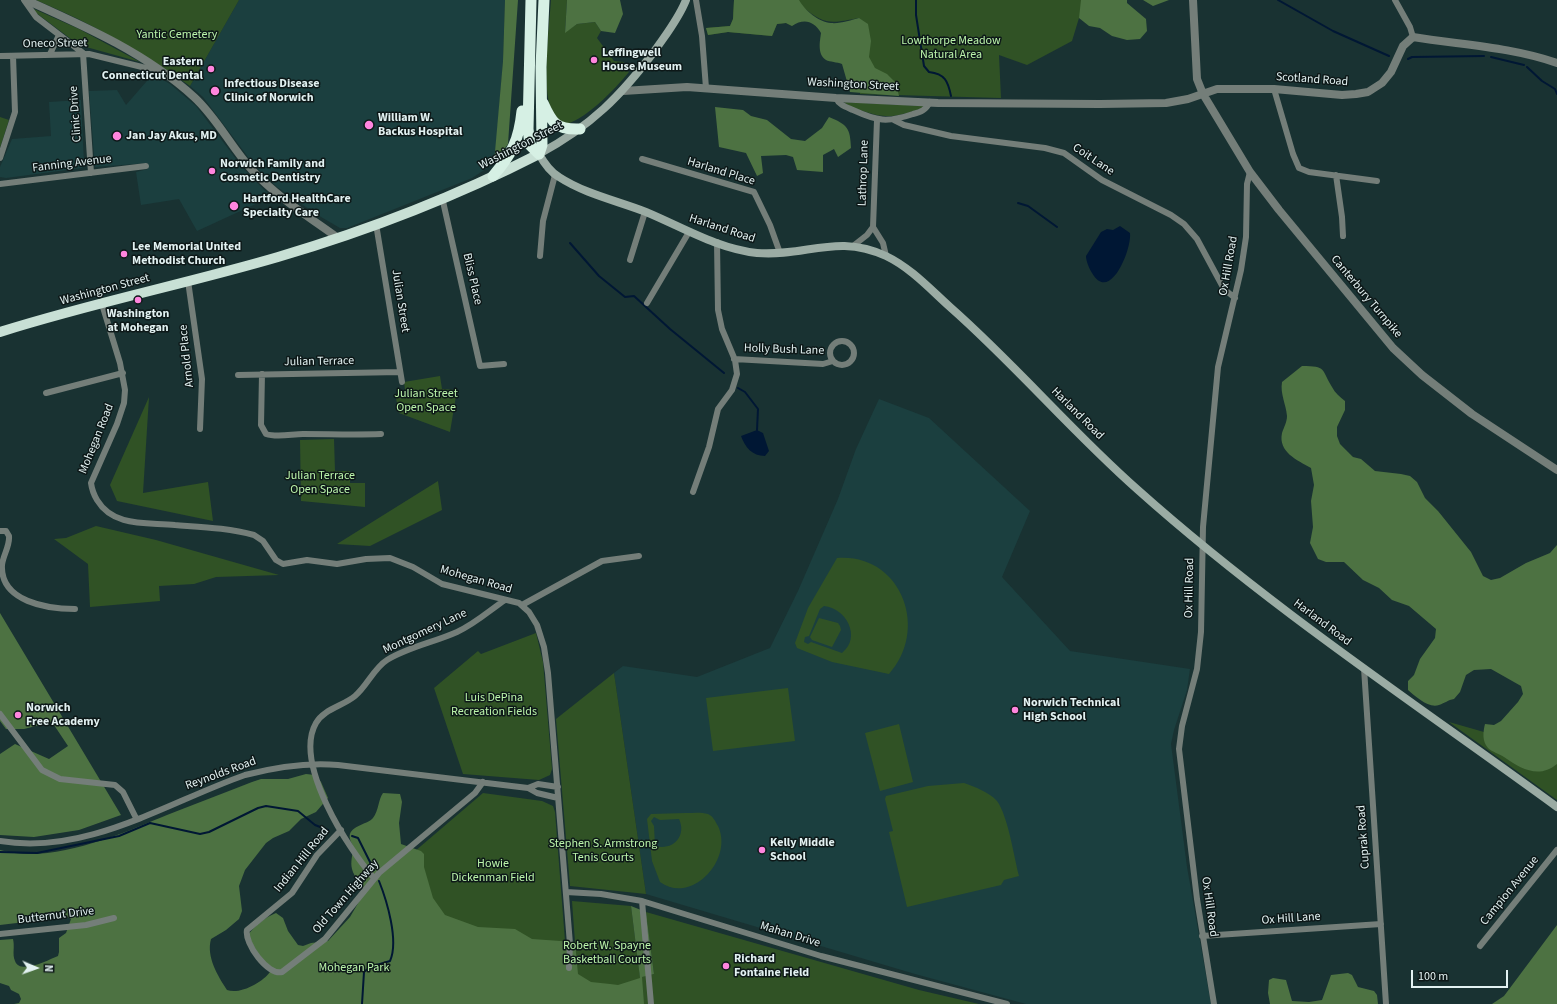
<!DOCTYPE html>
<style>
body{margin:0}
#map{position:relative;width:1557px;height:1004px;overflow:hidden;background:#193232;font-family:"Source Sans 3",sans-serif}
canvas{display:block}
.north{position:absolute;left:16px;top:948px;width:40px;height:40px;-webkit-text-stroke:3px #0d1818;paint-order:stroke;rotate:92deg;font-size:11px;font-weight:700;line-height:16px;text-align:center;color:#e2f1f1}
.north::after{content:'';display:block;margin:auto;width:14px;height:18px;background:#e2f1f1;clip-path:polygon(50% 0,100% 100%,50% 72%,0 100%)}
.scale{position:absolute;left:1411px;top:970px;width:97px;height:18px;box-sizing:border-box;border:2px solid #e2f1f1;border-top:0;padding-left:5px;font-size:12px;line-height:14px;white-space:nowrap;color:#e2f1f1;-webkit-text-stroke:3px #0d1818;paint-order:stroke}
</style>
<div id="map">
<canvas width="1557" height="1004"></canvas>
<div class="north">N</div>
<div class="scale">100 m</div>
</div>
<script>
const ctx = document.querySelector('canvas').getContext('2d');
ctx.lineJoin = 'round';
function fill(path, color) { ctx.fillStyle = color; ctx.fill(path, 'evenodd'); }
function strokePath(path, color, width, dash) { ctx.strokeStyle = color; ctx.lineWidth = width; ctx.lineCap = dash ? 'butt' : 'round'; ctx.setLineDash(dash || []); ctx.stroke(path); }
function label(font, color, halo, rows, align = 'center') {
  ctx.font = font + ' "Source Sans 3",sans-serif'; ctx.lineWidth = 3; ctx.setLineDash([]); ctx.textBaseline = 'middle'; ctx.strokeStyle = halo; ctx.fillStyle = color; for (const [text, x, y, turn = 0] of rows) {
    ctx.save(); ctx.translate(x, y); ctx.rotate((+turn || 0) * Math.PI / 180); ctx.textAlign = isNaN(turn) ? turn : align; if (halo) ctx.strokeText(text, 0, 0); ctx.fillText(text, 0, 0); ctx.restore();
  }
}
fill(new Path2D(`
 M239 0H505L503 61 495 163 472 178 347 228H340L316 214 277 187 254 165 203 97 190 86Z
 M153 74 170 84 196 106 242 167 271 197 197 231 179 199 141 205 136 172 148 169V163L95 167 89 91 117 90 126 105Z
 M81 100 84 164 82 168 6 178 0 177V167L12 139 51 136 49 102Z
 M879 399 929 418 1030 511 1002 577 1070 651 1190 669 1187 690 1174 730 1171 744 1187 867 1211 1004H1026L915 974 646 894 614 673 623 666 697 677 770 648 798 591 838 499 856 449Z`), '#1b3f3f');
fill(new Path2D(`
 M36 0H239L190 86C142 52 91 23 36 0Z
 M551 0H567L565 32 577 24 595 22 601 31 597 38 614 61 624 62 622 67 629 72C617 87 582 124 563 124 559 121 554 117 552 112 541 86 549 30 551 0Z
 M734 0H1106L1107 21 1079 18 1072 41 1027 65 999 55 1001 98 860 94 859 18C832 23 825 26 803 7L792 26 786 23 777 24 772 36 728 32 708 35 706 28 730 26 733 19Z
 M34 9 79 29 140 62 79 45 35 12Z
 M844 102 923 106V108C898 116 889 120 863 111 856 109 849 107 844 102Z
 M0 117 9 120 0 148Z
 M440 376 442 389 457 390 450 432 399 413 396 398 406 397 404 382Z
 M149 397 143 493 208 482 213 521 117 501 110 485Z
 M334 439 335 471H350V483H365V507L301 501 300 440Z
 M438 481 442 510 370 546 337 544Z
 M96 526 156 540 279 575 216 577 194 584 159 586 160 601 90 607 88 564 54 539 66 538Z
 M837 558C901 553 930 629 889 674L832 662 797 648 795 643 808 608ZM824 606C846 608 862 637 842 653L811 642 808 644 804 642 805 637 809 636 820 609Z
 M819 618 838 623 840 626 841 630 832 647 812 640 810 637Z
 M536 633 543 662 552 769 550 775 539 780 463 774 434 688 478 651 481 654Z
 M614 673 646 894 570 886 556 719Z
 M788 688 795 741 713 751 706 698Z
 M1449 722 1512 740 1557 764V800Z
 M899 724 913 782 880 791 865 733Z
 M964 783C975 787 989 792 997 801 1008 816 1014 857 1019 876L1004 880 1001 885 907 907 889 832 893 831 885 799 886 796 928 786Z
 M483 793 542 801 553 806 555 812 565 941 575 942 572 901 631 906 640 977 654 974 646 912 919 990 979 1004H247L333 940 387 875Z
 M686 813C693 813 701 812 708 814 713 816 715 821 718 826 734 860 691 905 660 882L652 861 647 819 651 814ZM654 817 660 820 679 819C687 836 673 851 655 846L654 826 651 821Z`), '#305225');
fill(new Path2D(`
 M505 0H518L508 144 494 163 503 61Z
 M567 0H620L623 14 615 33 601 31 595 22 577 24 565 33Z
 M734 0H799C805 11 819 22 831 23 840 24 851 20 859 18L868 24 871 41 869 57 875 68 887 74 896 83 899 96 850 92 842 64C837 62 830 62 826 60 817 54 820 41 821 33 814 21 804 18 792 26L786 23 777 24 772 36 728 32 708 35 706 28 730 26 733 19Z
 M1081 0H1127V3L1146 19 1147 31 1140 39 1127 40 1112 36 1100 28 1089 26 1079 18Z
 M1143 0H1169L1153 6Z
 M715 107 743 110 751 116 767 120 791 139 805 141 822 128 829 117C848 125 850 128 851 148L838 157 834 149 823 155V172L797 170 793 157 786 155 761 156 763 173 757 176 746 153 719 147Z
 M1302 366C1327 366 1321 369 1332 387 1335 393 1340 397 1345 401V410L1337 427V436L1340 444 1353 457 1361 459 1375 471 1401 474 1410 476 1417 482 1425 498 1438 511 1471 552 1483 576 1491 580 1500 578 1526 563 1550 553 1557 545V764C1539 779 1521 769 1504 757 1500 754 1492 752 1488 748 1482 741 1483 732 1485 724L1494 725 1501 721 1518 702 1523 694 1521 686 1491 669 1474 670 1466 675 1460 692 1454 699C1448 700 1445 703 1439 705 1429 709 1415 696 1408 690V681L1414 675 1420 659 1435 638 1436 629 1409 606 1392 600 1379 588 1363 580 1344 562H1326L1318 559 1310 543 1313 527 1311 501 1314 485 1311 468C1297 460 1278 452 1282 433 1284 427 1287 422 1287 416 1286 404 1280 394 1282 382Z
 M0 613 121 815 79 830 34 837 0 835V754L15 744 49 759 68 746 52 722 24 729H6L0 721Z
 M306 774 315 775 321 782 328 798 316 812 301 819 289 831 273 838 266 843 245 870 239 886 242 911 239 919 226 930 211 939C206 957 218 976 227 990 240 995 263 982 270 972L262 962 248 935C254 926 266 917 276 913L283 918 288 931 298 945 303 946 311 943 328 941 350 917 364 893C363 883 354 878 352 869 350 862 353 854 353 847 353 844 350 842 350 839 347 826 367 825 373 818 379 810 378 800 383 793L400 794 402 802 399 823 401 844 421 851 424 854V867L433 898 445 915 478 927 515 929 532 939 575 942 578 974 591 982 610 984 618 985 640 978 631 906 646 912 654 974 642 977 644 1004H14L19 1003 21 999 19 994 11 990 9 986 0 983V940L13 939C15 947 12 954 15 961 20 975 48 960 58 956L59 952V938L66 933 71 919 67 917 0 925V850C51 865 121 834 167 815 195 804 224 793 252 782L261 779H288Z
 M1557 925V1004H1492L1504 996Z
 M1348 973 1352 975 1358 987 1374 991 1377 995 1378 1004H1270L1268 993 1269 980 1273 978 1286 980 1292 1001 1309 1002 1322 1000 1331 975Z`), '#4d7242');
fill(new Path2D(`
 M1120 226 1130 233C1132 249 1110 304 1092 273 1089 268 1086 261 1086 256L1101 232 1107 229 1113 230Z
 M757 430 763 433 769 451 765 456C752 456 745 447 741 436Z`), '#001734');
strokePath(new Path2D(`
 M916 0V15L924 66 929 72C945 74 948 81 951 96
 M1278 0 1333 31 1389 56
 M1491 57 1524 65
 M1408 59 1412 57 1484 56
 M1527 67 1542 81 1555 89 1557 94
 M1018 203 1028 206 1057 227
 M570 243 599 276 625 297 634 296 670 329 724 373
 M738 388 745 392 758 409 757 430
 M352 836 358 838 374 870
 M0 852 37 853 119 836 150 823 200 834 209 832 258 808 266 806 298 811 315 825 328 830
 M362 1004 364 972 370 967 390 961C399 941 387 901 379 881`), '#001734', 2);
strokePath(new Path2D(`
 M24 0 36 17 83 53 91 173
 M696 0 702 36 706 88
 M1395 0 1410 27 1413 37
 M50 54 59 35
 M0 56 89 54 142 67 157 69
 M1274 89 1293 154 1299 168 1309 172 1377 181
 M836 98C839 105 846 107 853 110 877 121 887 123 913 114 921 112 926 110 930 102
 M894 120 904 125 951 136 1045 148 1064 153 1102 180 1171 215 1184 224 1197 239 1224 289 1235 298
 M0 158 15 112 13 56
 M642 159 754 192 770 225 780 253
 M1336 175 1342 217 1343 236
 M0 184 146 166
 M442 197 480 366 504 364
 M376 224 402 382
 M873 227 883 243 886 256
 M853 246 867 235 873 227 877 120
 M540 256 543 221 555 175
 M630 260 645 212
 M188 281 202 379 200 429
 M647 303 689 232
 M102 304 120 363 125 390 124 403 117 424 91 483C92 490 94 495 97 500 114 528 148 522 175 525 201 527 229 528 254 535L263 541 276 560 283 564 307 560 337 564 366 559 390 558 413 567 442 584 519 603 529 612 537 625 544 647 548 673 570 944 569 968
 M830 353a12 12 0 1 1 24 0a12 12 0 1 1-24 0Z
 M734 359 823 364 833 361
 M262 374 261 425 266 434C277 438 292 434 303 434 329 434 355 435 381 434
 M238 375 400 372
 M46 393 123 373
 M693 492 709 447 718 409 732 390 737 374 735 360 722 329 718 310 717 242
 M0 531H6L9 536C10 546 3 555 2 565 0 602 48 609 75 609
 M522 605 602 561 639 556
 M1364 668 1386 1004
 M0 714 42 770 60 779 115 785 123 792 136 818
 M528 788 538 784 558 787
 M341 830 317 855 292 893 247 930C244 943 268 976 282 972L325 939 379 873 475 793 483 782
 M0 841C86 856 168 802 245 775 276 767 306 762 338 765L528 788 537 793 558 798
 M374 878C348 849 293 763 316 723 324 709 343 706 355 696 367 686 374 668 387 660 408 647 435 642 457 632 475 624 490 610 505 600
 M566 892 601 894 642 901 821 956 1007 1004
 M642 901 651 1004
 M0 934 86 925 114 918
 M1202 936 1381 924
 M1480 946 1557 850
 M1214 1004 1197 899 1179 749 1182 726 1197 669 1201 632 1203 527 1218 367 1241 270 1246 237 1247 184 1250 172`), '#747e79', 6);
strokePath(new Path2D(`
 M26 0C84 26 146 53 194 97 217 118 231 147 252 170 277 197 309 217 338 238
 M1193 0 1197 79 1203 94 1250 172 1279 210 1393 348 1422 375 1472 414 1557 470
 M623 91 687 87 836 98 938 103 1100 104 1166 103 1188 99 1217 89H1274L1342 95 1356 94 1368 92 1382 83 1391 72 1403 46 1413 37C1462 45 1511 47 1557 63`), '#747e79', 8);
strokePath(new Path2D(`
 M686 0C679 18 667 33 656 49 621 96 591 126 539 154 544 163 550 172 559 177 585 194 618 201 646 212 682 227 718 249 757 253 806 257 837 233 886 256 911 268 930 289 950 307 1016 365 1072 432 1138 490 1269 607 1416 704 1557 807`), '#9baca4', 8);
strokePath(new Path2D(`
 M0 332C91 303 186 284 278 257 366 231 457 196 539 154`), '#c8e0d5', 10);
strokePath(new Path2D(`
 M531 0 528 129 530 145 539 154 542 145 541 67 544 0
 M543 103C552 123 556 130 580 129
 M493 176C512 154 519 140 522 111`), '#d6f0e4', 11);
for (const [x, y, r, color] of [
 [594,60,4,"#ff85de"],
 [211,69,4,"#ff85de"],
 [215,91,5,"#ff85de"],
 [369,125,5,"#ff85de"],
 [117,136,5,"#ff85de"],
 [212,171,4,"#ff85de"],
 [234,206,5,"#ff85de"],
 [124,254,4,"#ff85de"],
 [138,300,4,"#ff85de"],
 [1015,710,4,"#ff85de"],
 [18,715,4,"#ff85de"],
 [762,850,4,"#ff85de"],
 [726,966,4,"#ff85de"]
]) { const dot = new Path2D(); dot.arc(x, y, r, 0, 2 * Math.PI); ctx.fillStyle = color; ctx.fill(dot); strokePath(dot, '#0d1818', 1.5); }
label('12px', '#bcf5ab', '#0d1818', [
 ["Yantic Cemetery",177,35],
 ["Lowthorpe Meadow",951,41],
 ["Natural Area",951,55],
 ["Julian Street",426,394],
 ["Open Space",426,408],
 ["Julian Terrace",320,476],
 ["Open Space",320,490],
 ["Luis DePina",494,698],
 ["Recreation Fields",494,712],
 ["Stephen S. Armstrong",603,844],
 ["Tenis Courts",603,858],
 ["Howie",493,864],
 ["Dickenman Field",493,878],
 ["Robert W. Spayne",607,946],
 ["Basketball Courts",607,960],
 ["Mohegan Park",354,968]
]);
label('12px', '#e2f1f1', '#0d1818', [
 ["Oneco Street",55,44,-1],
 ["Scotland Road",1312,80,4],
 ["Washington Street",853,85,3],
 ["Clinic Drive",76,114,-94],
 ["Washington Street",521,146,-27],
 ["Coit Lane",1093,160,34],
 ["Fanning Avenue",72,164,-7],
 ["Harland Place",721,172,17],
 ["Lathrop Lane",864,173,-88],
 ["Harland Road",722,229,18],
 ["Ox Hill Road",1229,266,-80],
 ["Bliss Place",472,279,77],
 ["Washington Street",105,290,-15],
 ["Canterbury Turnpike",1366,297,50],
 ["Julian Street",400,301,81],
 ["Holly Bush Lane",784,350,2],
 ["Arnold Place",187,356,-96],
 ["Julian Terrace",319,362,-1],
 ["Harland Road",1077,414,45],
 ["Mohegan Road",97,439,-68],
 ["Mohegan Road",476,580,16],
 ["Ox Hill Road",1190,588,-89],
 ["Harland Road",1322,623,37],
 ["Montgomery Lane",425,632,-25],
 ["Reynolds Road",221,774,-20],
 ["Cuprak Road",1364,837,-94],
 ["Indian Hill Road",302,860,-51],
 ["Campion Avenue",1510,891,-51],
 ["Old Town Highway",346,897,-49],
 ["Ox Hill Road",1209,907,82],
 ["Butternut Drive",56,916,-7],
 ["Ox Hill Lane",1291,919,-4],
 ["Mahan Drive",790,935,17]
]);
label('bold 12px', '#e2f1f1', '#0d1818', [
 ["Leffingwell",602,53],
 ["House Museum",602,67],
 ["Eastern",203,62,"right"],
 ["Connecticut Dental",203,76,"right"],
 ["Infectious Disease",224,84],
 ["Clinic of Norwich",224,98],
 ["William W.",378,118],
 ["Backus Hospital",378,132],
 ["Jan Jay Akus, MD",126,136],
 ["Norwich Family and",220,164],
 ["Cosmetic Dentistry",220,178],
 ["Hartford HealthCare",243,199],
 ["Specialty Care",243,213],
 ["Lee Memorial United",132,247],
 ["Methodist Church",132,261],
 ["Washington",138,314,"center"],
 ["at Mohegan",138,328,"center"],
 ["Norwich Technical",1023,703],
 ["High School",1023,717],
 ["Norwich",26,708],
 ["Free Academy",26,722],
 ["Kelly Middle",770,843],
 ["School",770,857],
 ["Richard",734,959],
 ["Fontaine Field",734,973]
], 'left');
</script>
